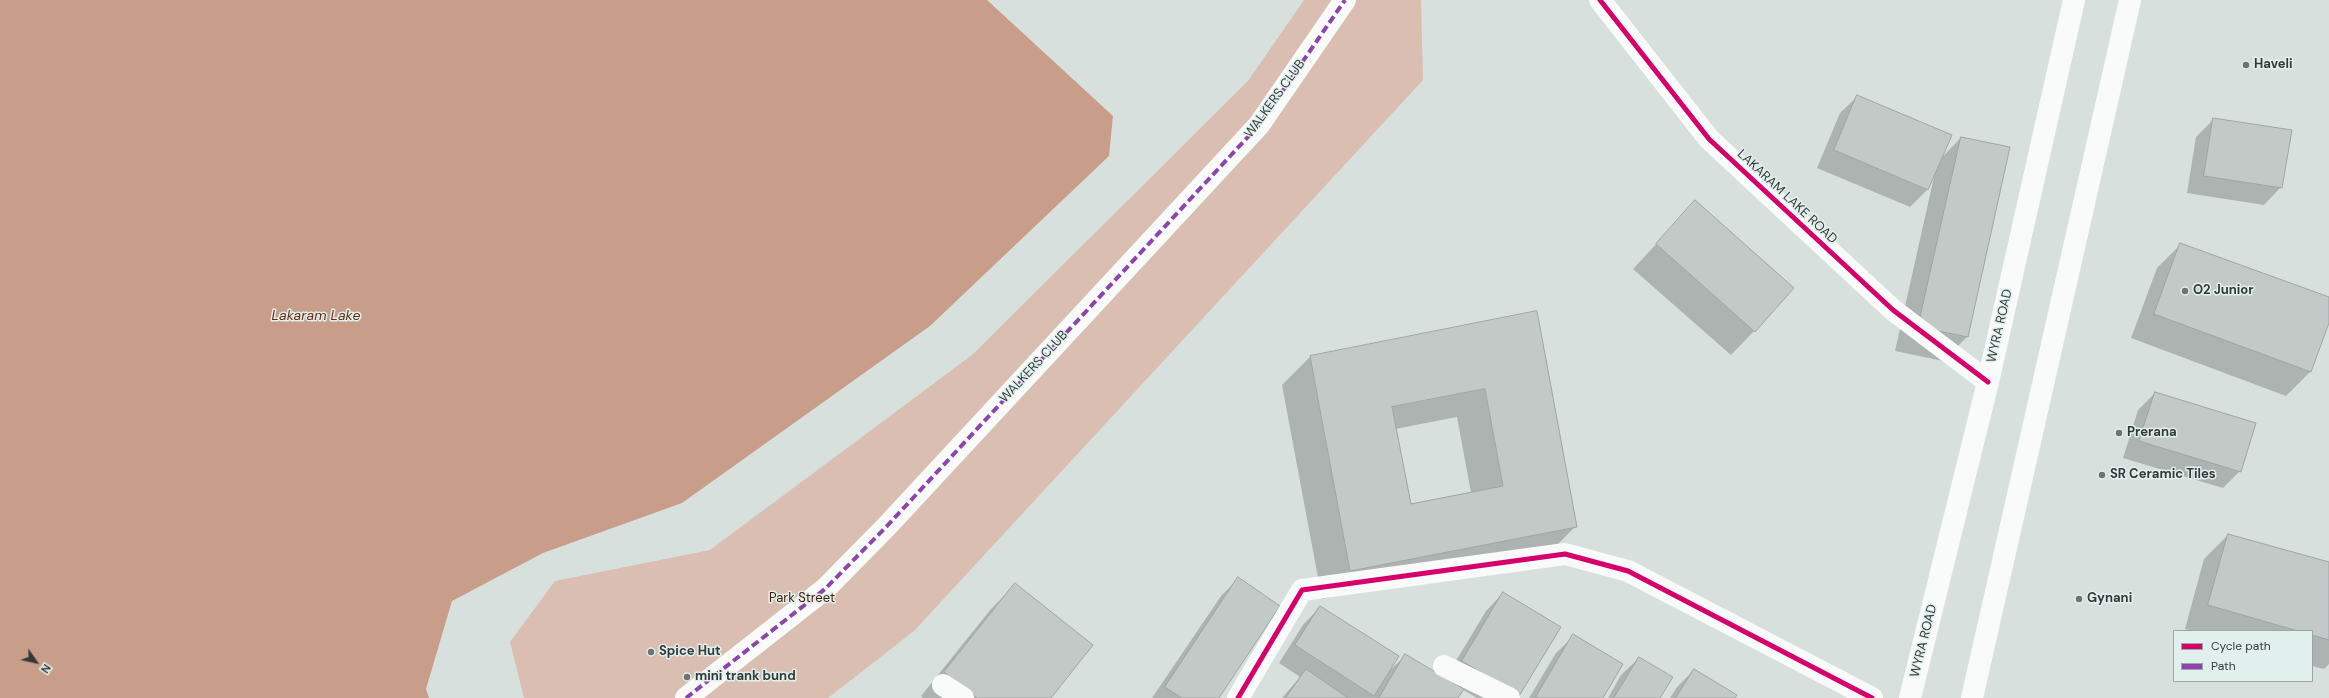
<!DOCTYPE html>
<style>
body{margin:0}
#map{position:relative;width:2329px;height:698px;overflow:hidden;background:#d8e0de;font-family:"DM Sans",sans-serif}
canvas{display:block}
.legend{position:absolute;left:2173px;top:630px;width:140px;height:52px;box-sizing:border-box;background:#e2f0ed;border:1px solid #9ca7a5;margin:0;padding:5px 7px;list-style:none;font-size:12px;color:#343a39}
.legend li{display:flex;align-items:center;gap:8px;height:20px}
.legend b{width:20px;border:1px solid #9ca7a5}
.north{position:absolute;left:16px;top:642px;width:40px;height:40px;-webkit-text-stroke:3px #e2f0ed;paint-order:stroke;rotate:124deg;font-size:11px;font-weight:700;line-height:16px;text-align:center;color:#343a39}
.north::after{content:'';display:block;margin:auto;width:14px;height:18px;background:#343a39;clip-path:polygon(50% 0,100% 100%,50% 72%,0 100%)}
</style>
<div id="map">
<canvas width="2329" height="698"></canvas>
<ul class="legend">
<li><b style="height:5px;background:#d6006c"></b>Cycle path</li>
<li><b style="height:5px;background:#8e44ad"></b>Path</li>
</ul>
<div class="north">N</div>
</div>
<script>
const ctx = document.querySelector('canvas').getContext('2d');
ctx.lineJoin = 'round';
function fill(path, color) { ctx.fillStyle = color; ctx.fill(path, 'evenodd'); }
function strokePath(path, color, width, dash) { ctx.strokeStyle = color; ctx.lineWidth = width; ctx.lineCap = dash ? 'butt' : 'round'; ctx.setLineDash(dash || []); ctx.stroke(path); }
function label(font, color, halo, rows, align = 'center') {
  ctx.font = font + ' "DM Sans",sans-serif'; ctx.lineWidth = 3; ctx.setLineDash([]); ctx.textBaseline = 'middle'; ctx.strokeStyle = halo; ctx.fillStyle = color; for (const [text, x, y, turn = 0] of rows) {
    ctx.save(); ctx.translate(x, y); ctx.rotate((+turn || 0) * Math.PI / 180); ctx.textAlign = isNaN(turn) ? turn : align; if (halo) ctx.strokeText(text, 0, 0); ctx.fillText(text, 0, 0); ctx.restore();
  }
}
fill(new Path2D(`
 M1304 0H1421L1423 80 914 631 828 698H524L510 642 555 581 710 550 972 355 1248 81Z`), '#d9beb1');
fill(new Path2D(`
 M0 0H987L1113 116 1109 156 930 326 682 503 543 553 452 601 426 689 429 698H0Z`), '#c89e8b');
fill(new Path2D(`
 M1858 96 1941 158 1961 138 2009 148 1967 337 1943 361 1895 351 1934 177 1927 190 1910 207 1817 168 1840 113Z
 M2214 119 2281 187 2264 205 2187 193 2196 137Z
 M1695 202 1754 331 1731 355 1633 269Z
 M2181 244 2329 299V320L2310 372 2286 396 2131 338 2157 268Z
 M1536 313 1576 526 1547 555 1322 599 1282 385 1310 357ZM1457 417 1471 493 1410 505 1395 429Z
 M2155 393 2240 471 2223 488 2123 458 2138 410Z
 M2228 535 2329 563V664L2324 669 2312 666V631H2192L2185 629 2204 559Z
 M1238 579 1218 698H1152L1221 596Z
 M1015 585 1049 698H923L921 696 991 609Z
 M1503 593 1515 698H1477L1462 689 1457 698H1282L1300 677 1279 663 1303 625 1320 607 1389 671 1405 656 1445 679 1486 611Z
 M1574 636 1601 698H1529L1556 653Z
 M1639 658 1659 698H1608L1621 675Z
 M1694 670 1733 698H1670L1677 687Z`), '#0003');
const building = new Path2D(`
 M1857 95 1952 135 1928 190 1834 150Z
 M2213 118 2292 130 2282 188 2204 176Z
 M1961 137 2010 147 1968 337 1918 327Z
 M1695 200 1794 288 1755 332 1656 244Z
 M2180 243 2329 297V323L2311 372 2154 314Z
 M1537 311 1577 527 1350 571 1310 356ZM1485 389 1503 486 1411 504 1392 407Z
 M2155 392 2256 423 2241 472 2139 441Z
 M2228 534 2329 562V640L2312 635V631H2298L2208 605Z
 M1238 577 1280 606 1219 698H1182L1165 687Z
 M1015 583 1093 645 1051 698H977L944 672Z
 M1503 592 1561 627 1519 696 1462 661Z
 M1320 606 1399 656 1374 696 1295 645Z
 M1573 634 1623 664 1603 698H1538L1536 697Z
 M1405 654 1464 689 1458 698H1379Z
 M1639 657 1673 677 1660 698H1614Z
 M1306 669 1348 698H1286Z
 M1694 669 1737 695 1735 698H1676Z`);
fill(building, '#c3c9c7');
strokePath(building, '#9fa5a4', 1);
strokePath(new Path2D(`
 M1600 0 1709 139 1893 310 1988 382
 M1444 666 1509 698
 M943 685 963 698
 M686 698 825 589 887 526 1259 125 1345 0
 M1238 698 1302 590 1565 554 1628 571 1872 698`), '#f9fafa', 22);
strokePath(new Path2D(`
 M1910 698 1988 382 2074 0
 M1972 698 2130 0`), '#f9fafa', 22);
strokePath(new Path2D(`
 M686 698 825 589 887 526 1259 125 1345 0`), '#8e44ad', 4, [8, 4]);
strokePath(new Path2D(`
 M1600 0 1709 139 1893 310 1988 382
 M1238 698 1302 590 1565 554 1628 571 1872 698`), '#d6006c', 5);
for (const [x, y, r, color] of [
 [2246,65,4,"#6d7473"],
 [2185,291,4,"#6d7473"],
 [2119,433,4,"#6d7473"],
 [2102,475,4,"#6d7473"],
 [2079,599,4,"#6d7473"],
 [651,652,4,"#6d7473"],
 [687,677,4,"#6d7473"]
]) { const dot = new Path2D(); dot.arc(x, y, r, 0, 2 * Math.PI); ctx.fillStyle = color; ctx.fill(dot); strokePath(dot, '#e2f0ed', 1.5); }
label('bold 13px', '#343a39', '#e2f0ed', [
 ["Haveli",2254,65],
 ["O2 Junior",2193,291],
 ["Prerana",2127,433],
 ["SR Ceramic Tiles",2110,475],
 ["Gynani",2087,599],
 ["Spice Hut",659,652],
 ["mini trank bund",695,677]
], 'left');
label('13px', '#343a39', '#e2f0ed', [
 ["WALKERS CLUB",1275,99,-54],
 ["LAKARAM LAKE ROAD",1787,197,43],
 ["WYRA ROAD",2000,326,-77],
 ["WALKERS CLUB",1034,367,-47],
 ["WYRA ROAD",1924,641,-76]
]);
label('13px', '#461c09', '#e2f0ed', [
 ["Park Street",802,599]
]);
label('italic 14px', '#662b0f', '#e2f0ed', [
 ["Lakaram Lake",316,316]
]);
</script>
